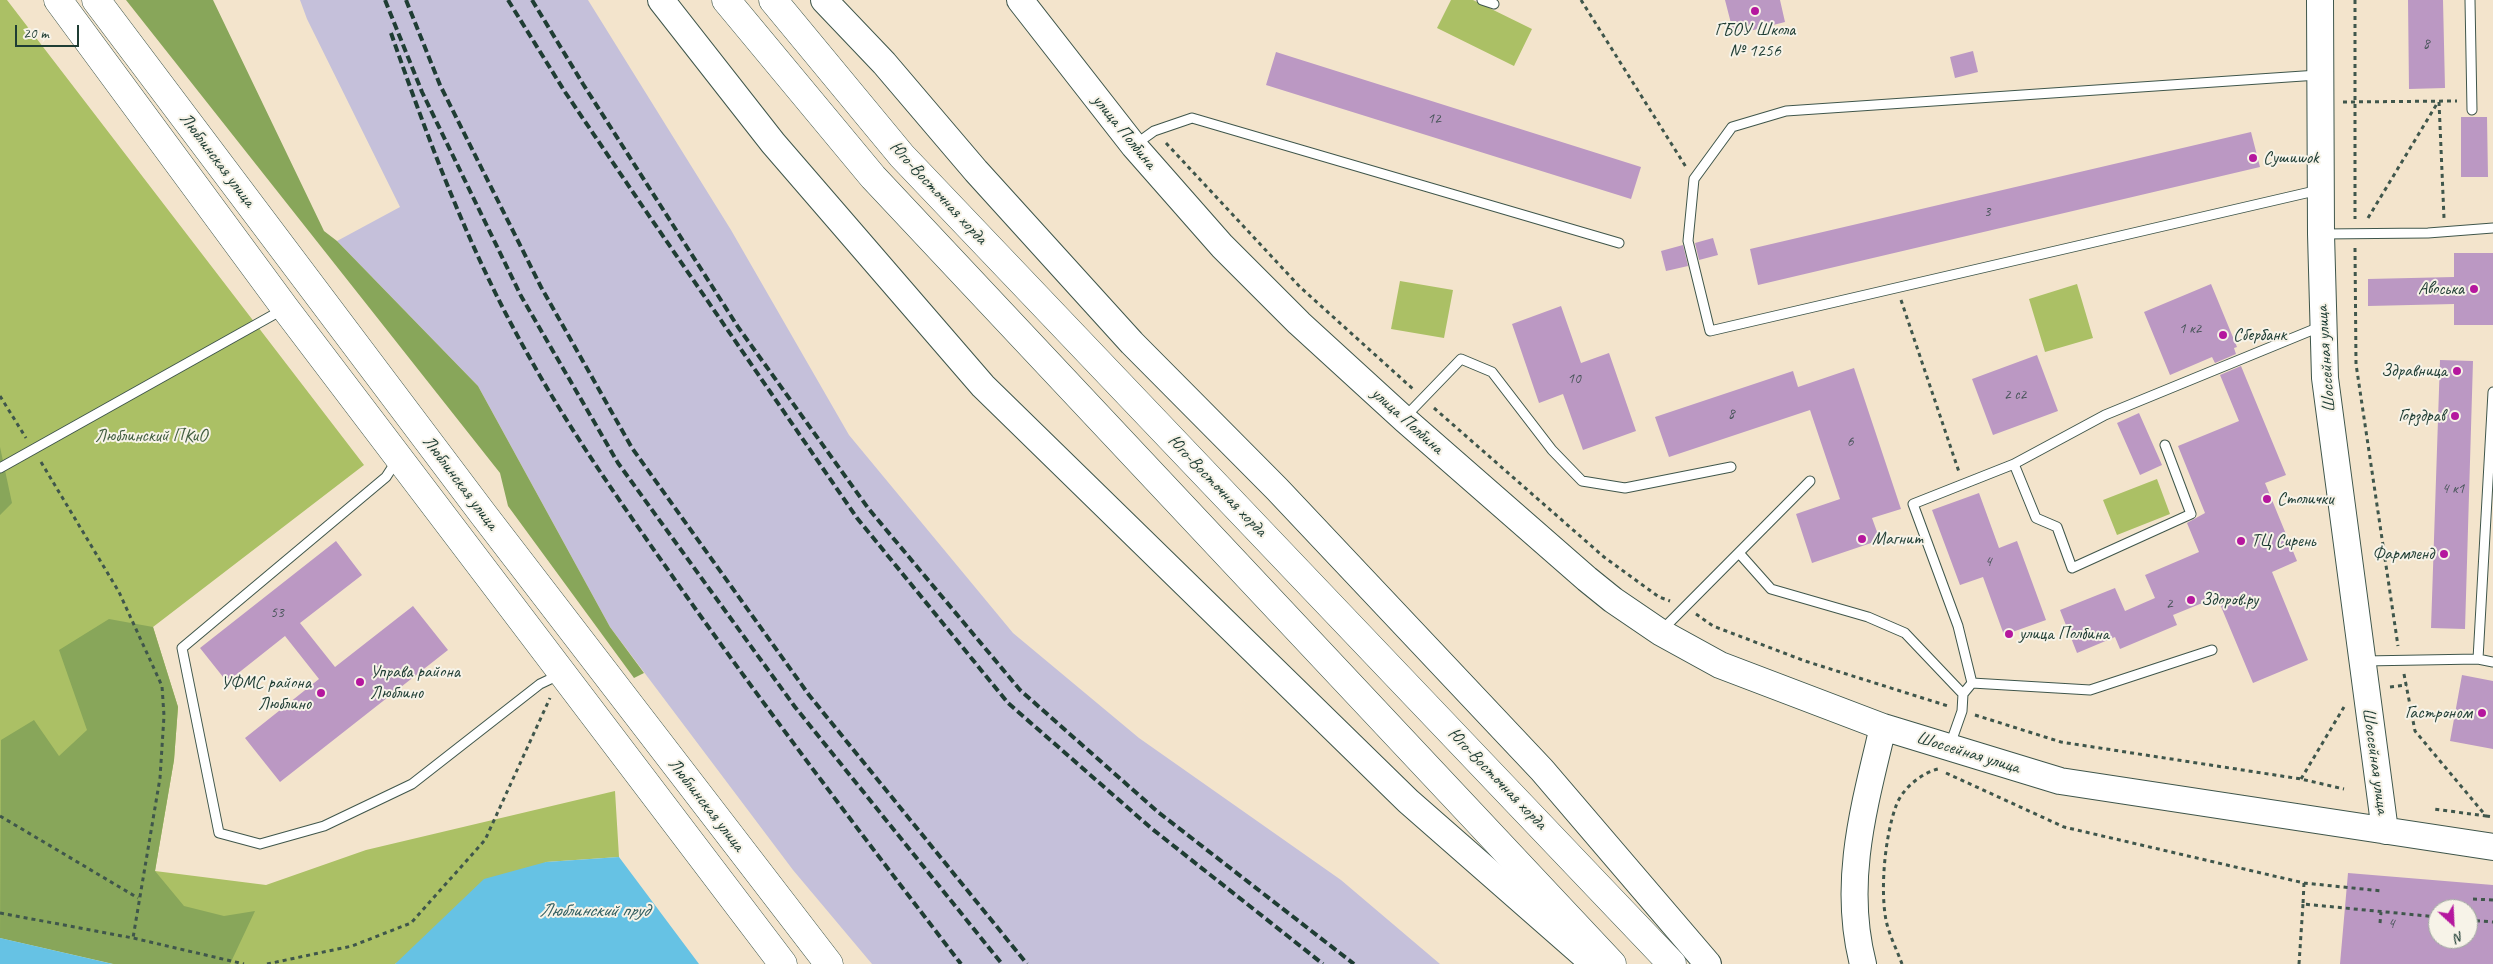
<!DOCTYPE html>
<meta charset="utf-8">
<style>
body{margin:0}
#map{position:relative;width:2493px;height:964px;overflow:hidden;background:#f3e4cc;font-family:Caveat,sans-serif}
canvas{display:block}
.north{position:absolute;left:2428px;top:899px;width:50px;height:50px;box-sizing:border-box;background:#f7f3e8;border:1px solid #a1aaa0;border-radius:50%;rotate:155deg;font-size:14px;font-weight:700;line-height:20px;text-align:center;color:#1f3d34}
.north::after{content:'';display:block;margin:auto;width:18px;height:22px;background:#b5179e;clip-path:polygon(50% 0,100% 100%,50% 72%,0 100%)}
.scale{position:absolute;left:15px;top:25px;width:64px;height:22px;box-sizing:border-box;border:2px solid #1f3d34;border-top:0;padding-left:6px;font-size:15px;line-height:18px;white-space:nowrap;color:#1f3d34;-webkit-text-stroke:4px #f7f3e8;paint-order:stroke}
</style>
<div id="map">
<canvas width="2493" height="964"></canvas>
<div class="north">N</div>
<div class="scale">20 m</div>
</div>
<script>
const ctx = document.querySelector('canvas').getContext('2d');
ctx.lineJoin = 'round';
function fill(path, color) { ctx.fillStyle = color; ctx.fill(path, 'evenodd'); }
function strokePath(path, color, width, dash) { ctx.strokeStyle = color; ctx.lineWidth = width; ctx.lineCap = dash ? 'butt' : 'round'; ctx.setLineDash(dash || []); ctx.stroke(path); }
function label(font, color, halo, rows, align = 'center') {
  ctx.font = font + ' Caveat,sans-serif'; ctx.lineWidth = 4; ctx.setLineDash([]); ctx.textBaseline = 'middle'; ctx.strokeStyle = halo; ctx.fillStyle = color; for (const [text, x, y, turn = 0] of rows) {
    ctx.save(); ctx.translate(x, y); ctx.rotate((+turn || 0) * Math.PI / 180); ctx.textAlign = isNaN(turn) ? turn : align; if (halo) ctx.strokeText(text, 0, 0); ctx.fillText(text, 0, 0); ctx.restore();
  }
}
fill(new Path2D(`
 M300 0H588L731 230 849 435 1013 633 1139 738 1341 880 1440 964H872L793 870 610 627 478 386 337 241 400 207 307 19Z`), '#c5c0da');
fill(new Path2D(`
 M0 0H7L364 465 153 627 178 707 174 760 155 871 266 885 366 850 615 791 619 857 546 862 395 964H113L0 938Z
 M1451 0H1473L1532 29 1514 66 1437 28Z
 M1400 281 1453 290 1444 338 1391 329Z
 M2077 284 2093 338 2045 352 2029 299Z
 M2157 479 2170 514 2117 535 2103 500Z`), '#abc065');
fill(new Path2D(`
 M126 0H213L324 231 337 241 478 386 610 627 644 673 634 678 508 506 500 473Z
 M0 447 12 503 0 515Z
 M109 619 153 627 178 707 174 760 155 871 184 906 224 916 255 911 230 964H114L0 938 1 740 34 720 59 756 87 730 59 650Z`), '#88a65a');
fill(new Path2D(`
 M619 857 699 964H395L484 879 546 862Z
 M0 938 113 964H0Z`), '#66c2e4');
fill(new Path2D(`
 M1725 0H1780L1785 22 1734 35Z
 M2408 0H2443L2445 88 2409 89Z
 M1973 51 1978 72 1955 78 1950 57Z
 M1276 52 1641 167 1631 199 1266 85Z
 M2461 117H2487L2488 177H2461Z
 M2251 132 2260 167 1758 285 1750 249Z
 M1713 238 1718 255 1699 260 1695 243Z
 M1683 245 1688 266 1666 271 1661 251Z
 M2454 253H2493V325H2454V304L2368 306V279L2454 277Z
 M2211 284 2237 347 2234 348 2236 354 2215 363 2212 357 2170 375 2144 312Z
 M1561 306 1581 363 1609 353 1636 431 1583 450 1563 394 1539 403 1512 324Z
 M2037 355 2058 411 1993 435 1972 379Z
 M2440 360 2473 361 2465 629 2431 628Z
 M2241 366 2286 475 2265 483 2297 561 2272 572 2308 660 2253 683 2217 597 2173 615 2177 625 2120 649 2115 637 2077 653 2060 610 2115 588 2125 611 2155 598 2145 575 2199 552 2187 523 2205 513 2178 446 2239 421 2220 375Z
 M1854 368 1901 509 1872 518 1880 540 1812 563 1796 514 1840 499 1810 410 1669 457 1655 417 1793 371 1798 387Z
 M2139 413 2162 465 2140 475 2117 423Z
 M1979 493 1999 548 2017 541 2046 620 2004 635 1983 577 1960 585 1932 510Z
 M336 541 362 575 300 623 335 667 413 606 448 650 280 782 245 738 319 679 285 636 227 682 200 648Z
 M2462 675 2493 681V749L2450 741Z
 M2348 873 2493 885V964H2340ZM2438 909H2468V939H2438Z`), '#bb98c3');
const lane = new Path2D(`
 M1482 0 1494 4
 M2470 0 2472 110
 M2318 75 1786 111 1732 127 1694 179 1688 241 1710 331 2319 190
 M1136 144 1154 131 1192 118 1619 243
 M2323 234 2428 233 2493 228
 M2493 392 2478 659 2493 662
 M1405 417 1461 359 1492 372 1552 450 1582 481 1625 488 1731 467
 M397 460 386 477 182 648 219 833 260 844 324 826 412 784 540 684 561 674
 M2014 464 2036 518 2057 527 2072 568 2191 514 2165 445
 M0 468 282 310
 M1739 553 1771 589 1868 617 1905 633 1963 694
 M1662 630 1810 481
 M2364 661 2478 659
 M1972 683 2090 690 2212 650
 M1950 745 1962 711 1963 694 1972 683 1958 626 1913 504 2014 464 2105 415 2322 326`);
const secondary = new Path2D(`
 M661 0 773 143 983 386 1408 801 1594 964
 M824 0 884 63 976 171 1132 343 1277 489 1542 770 1708 964
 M1020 0 1134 146 1222 246 1299 323 1404 419 1587 579 1613 600 1660 632 1720 665 1883 727 2060 781 2493 847
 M2320 0 2321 234 2325 378 2385 831
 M1863 964C1842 883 1864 807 1883 727`);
const primary = new Path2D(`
 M58 0 285 308 783 964
 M96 0 483 514 829 964
 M726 0 873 177 1612 964
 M773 0 902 156 1672 964`);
strokePath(lane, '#3f564b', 11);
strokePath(secondary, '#3f564b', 28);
strokePath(primary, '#3f564b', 29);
strokePath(new Path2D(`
 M1581 0 1686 167
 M2355 0V219
 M2343 102 2457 101
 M2439 102 2444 218
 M1166 143 1300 287 1413 389
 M2368 218 2438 102
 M2355 248 2356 364 2398 646
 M1901 300 1959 472
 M0 396 26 438
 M1434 408 1604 557 1659 597 1670 601
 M41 462 119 592 162 686 164 716 160 778 133 938
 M1696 614 1713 626 1805 661 1948 706
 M2404 674 2415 731 2486 816 2434 809
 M2390 687 2407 685
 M1975 715 2061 742 2301 779 2344 789
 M1946 773 2064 827 2304 883 2382 891
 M2301 779 2344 707
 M0 816 138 898
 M2486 816 2493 817
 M2304 883 2303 904 2438 917
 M2473 899 2493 900
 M0 913 133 938 244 964
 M2468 920 2493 922
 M2380 923 2381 912
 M2433 925V917
 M267 964 352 946 411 923 485 840 550 698
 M1902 964C1897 950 1889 935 1886 920 1880 889 1885 836 1896 806 1902 789 1921 773 1938 769
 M2299 964 2303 904`), '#3f564b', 3, [4, 4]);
strokePath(lane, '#fff', 9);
strokePath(secondary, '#fff', 26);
strokePath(primary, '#fff', 28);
strokePath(new Path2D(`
 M385 0 422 92 521 296 618 463 795 707 1002 964
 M406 0 440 85 541 287 632 448 809 695 1027 964
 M508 0 565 92 643 207 857 518 1008 703 1151 828 1323 964
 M532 0 583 84 738 327 868 508 1020 690 1158 812 1354 964
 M391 33C429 142 470 252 527 353 574 438 631 517 687 597 776 722 868 843 961 964`), '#1f3d34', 4, [8, 4]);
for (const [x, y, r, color] of [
 [1755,11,5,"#b5179e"],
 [2253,158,5,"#b5179e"],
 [2474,289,5,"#b5179e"],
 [2223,335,5,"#b5179e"],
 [2457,371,5,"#b5179e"],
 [2455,416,5,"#b5179e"],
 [2267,499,5,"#b5179e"],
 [1862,539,5,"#b5179e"],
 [2241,541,5,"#b5179e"],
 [2444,554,5,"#b5179e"],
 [2191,600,5,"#b5179e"],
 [2009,634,5,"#b5179e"],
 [360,682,5,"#b5179e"],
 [321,693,5,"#b5179e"],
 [2482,713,5,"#b5179e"]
]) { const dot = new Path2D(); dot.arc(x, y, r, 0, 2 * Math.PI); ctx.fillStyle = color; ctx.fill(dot); strokePath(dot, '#f7f3e8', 2); }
label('15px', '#465458', null, [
 ["8",2426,44],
 ["12",1434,119],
 ["3",1987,212],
 ["1 к2",2190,329],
 ["10",1574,379],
 ["2 с2",2015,395],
 ["8",1731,414],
 ["6",1850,442],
 ["4 к1",2453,489],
 ["4",1988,562],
 ["2",2169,604],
 ["53",277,613],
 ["4",2391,924]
]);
label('18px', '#1f3d34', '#f7f3e8', [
 ["ГБОУ Школа",1755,30,"center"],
 ["№ 1256",1755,51,"center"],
 ["Сушиwok",2263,158],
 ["Авоська",2464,289,"right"],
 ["Сбербанк",2233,335],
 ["Здравница",2447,371,"right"],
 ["Горздрав",2445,416,"right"],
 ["Столички",2277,499],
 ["Магнит",1872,539],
 ["ТЦ Сирень",2251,541],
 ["Фармленд",2434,554,"right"],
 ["Здоров.ру",2201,600],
 ["улица Полбина",2019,634],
 ["Управа района",370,672],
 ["Люблино",370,693],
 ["УФМС района",311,683,"right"],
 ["Люблино",311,704,"right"],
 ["Гастроном",2472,713,"right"]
], 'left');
label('18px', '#1f3d34', '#f7f3e8', [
 ["улица Полбина",1124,132,51],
 ["Люблинская улица",217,160,53],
 ["Юго-Восточная хорда",938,193,47],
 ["Шоссейная улица",2326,359,-94],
 ["улица Полбина",1407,421,42],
 ["Люблинская улица",460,483,53],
 ["Юго-Восточная хорда",1217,486,46],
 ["Шоссейная улица",1968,753,17],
 ["Шоссейная улица",2375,761,82],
 ["Юго-Восточная хорда",1497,779,46],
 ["Люблинская улица",706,805,52]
]);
label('18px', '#425e40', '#f7f3e8', [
 ["Люблинский ПКиО",151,436]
]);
label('italic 19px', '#315e60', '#f7f3e8', [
 ["Люблинский пруд",594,911]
]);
</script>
